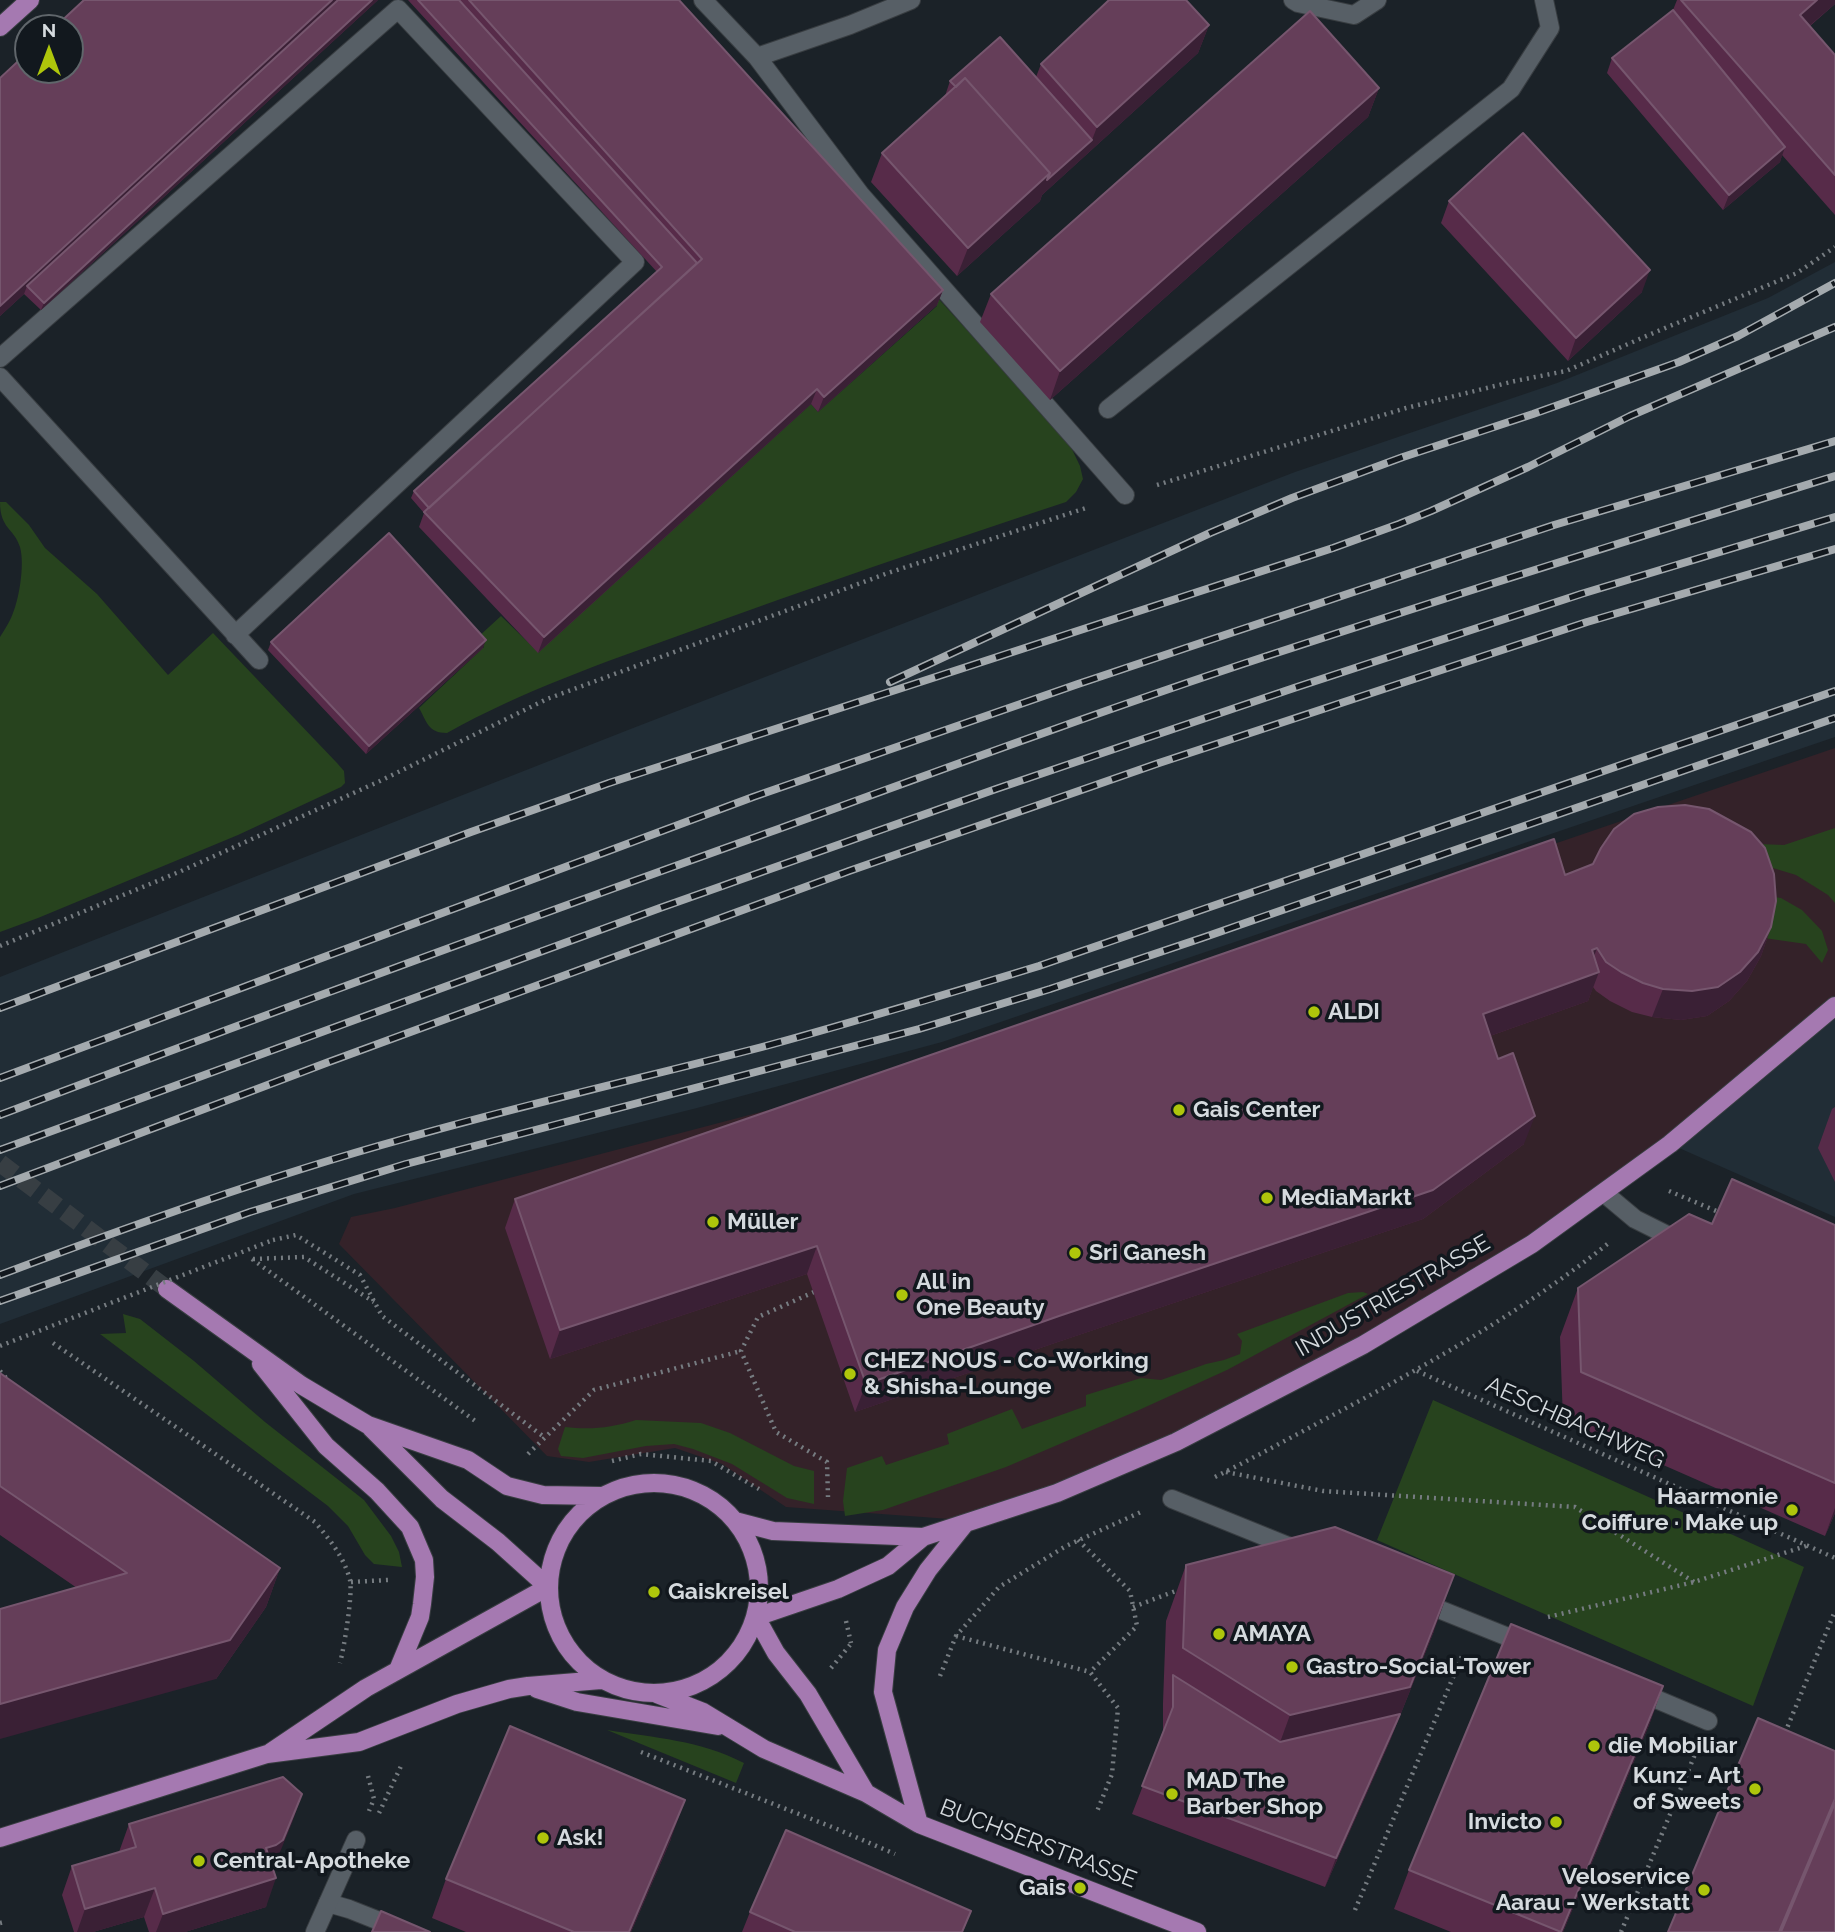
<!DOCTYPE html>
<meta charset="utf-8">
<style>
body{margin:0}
#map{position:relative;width:1835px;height:1932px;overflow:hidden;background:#1b2228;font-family:Raleway,sans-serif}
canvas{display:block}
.north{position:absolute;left:14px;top:14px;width:70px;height:70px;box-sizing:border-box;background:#12181e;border:2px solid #60666b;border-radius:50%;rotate:0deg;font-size:19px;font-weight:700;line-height:28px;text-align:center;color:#d5dade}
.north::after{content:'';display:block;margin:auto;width:24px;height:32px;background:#aec60b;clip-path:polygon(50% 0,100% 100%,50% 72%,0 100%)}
</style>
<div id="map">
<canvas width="1835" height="1932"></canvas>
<div class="north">N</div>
</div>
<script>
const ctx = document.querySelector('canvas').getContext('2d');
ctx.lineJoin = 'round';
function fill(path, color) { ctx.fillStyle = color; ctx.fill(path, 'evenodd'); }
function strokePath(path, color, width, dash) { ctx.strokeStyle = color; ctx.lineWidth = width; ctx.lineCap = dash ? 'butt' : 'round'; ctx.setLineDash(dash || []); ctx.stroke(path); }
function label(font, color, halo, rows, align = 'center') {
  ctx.font = font + ' Raleway,sans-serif'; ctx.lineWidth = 7; ctx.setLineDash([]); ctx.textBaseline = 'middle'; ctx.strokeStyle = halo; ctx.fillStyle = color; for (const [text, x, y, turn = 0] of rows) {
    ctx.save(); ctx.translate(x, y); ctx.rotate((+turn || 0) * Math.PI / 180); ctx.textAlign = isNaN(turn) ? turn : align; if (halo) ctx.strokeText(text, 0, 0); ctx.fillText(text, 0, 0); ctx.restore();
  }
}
fill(new Path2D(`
 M1835 748V1006L1532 1244 1176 1442 977 1521 786 1507 722 1464 675 1448 589 1462 547 1456 339 1244 351 1217 395 1208 894 1077 1349 914Z`), '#342229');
fill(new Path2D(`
 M1835 262V737L942 1042 697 1108 354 1194 0 1324V977L628 730 1295 472 1557 383 1768 298Z
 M1835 1006V1217L1670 1144Z`), '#212d36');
fill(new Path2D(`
 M935 295 1068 441 1080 466 1083 479 1076 492 1066 502C939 544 812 587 686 633 605 662 522 691 447 733 428 733 427 722 419 708L484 647 477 638 501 616 538 652 811 404 818 412 937 306Z
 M0 502H6L29 525 45 548 97 594 168 675 213 633 337 763 344 771 345 783 341 787 238 835 38 918 0 932V637C4 631 8 624 11 618 19 601 25 565 20 547 14 528 0 529 0 502Z
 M1835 828V903L1828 895 1796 875 1763 865 1708 842 1784 845Z
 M1761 895 1781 898 1802 910 1822 931 1828 950 1822 963 1806 944 1764 938Z
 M1363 1292 1368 1294 1227 1370 1139 1410 1006 1467 883 1510 845 1516 843 1501 847 1468 882 1456 886 1465 949 1444 947 1434 1012 1409 1022 1429 1086 1406V1395L1141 1378 1161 1380 1206 1364 1224 1360 1240 1354 1242 1341 1237 1334 1348 1293Z
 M123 1314 140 1319 194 1361 265 1422 364 1500 391 1536 399 1552 402 1567 374 1564 365 1555 348 1526 328 1506 100 1334 126 1333Z
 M1433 1400 1804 1567 1753 1706 1377 1540Z
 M636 1420 701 1423 730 1433 794 1466 814 1471V1504L787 1498 732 1464 693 1449 674 1444 646 1446 583 1458 561 1456 558 1449 565 1427C590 1430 611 1428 636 1420Z
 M607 1730C656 1738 699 1740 744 1763L736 1783Z`), '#27431e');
strokePath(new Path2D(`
 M0 1163 167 1289`), '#373e43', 18, [18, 9]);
const lane = new Path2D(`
 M703 0 757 57 860 194 1125 495
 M1293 0 1298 3 1354 15 1377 0
 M757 57 850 25 911 0
 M0 358 398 9 635 262 235 635
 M0 377 259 660
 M1108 409 1511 89 1550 28 1544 0
 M1604 1193 1635 1219 1683 1243
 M1172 1499 1298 1550
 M1421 1602 1528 1645
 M1637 1691 1708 1721
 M328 1903 349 1909 397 1928`);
const street = new Path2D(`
 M315 1932 356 1840`);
const primary = new Path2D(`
 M0 27 30 0
 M167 1289 301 1385 368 1425 468 1460 507 1486 543 1495 602 1496
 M261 1364 326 1446 377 1491 410 1527 424 1560 425 1577 422 1604 420 1617 398 1670
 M371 1428 442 1499 498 1542 548 1587
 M549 1588a105 105 0 1 1 210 0a105 105 0 1 1-210 0Z
 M735 1521 773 1531 923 1537 1057 1493 1176 1442 1363 1345 1532 1244 1670 1144 1835 1006
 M537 1689 577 1702 718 1726
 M657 1694 703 1712 764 1749 866 1793 919 1824 1197 1932
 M271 1752 366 1688 548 1587
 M866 1793 808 1694 776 1653 756 1617 838 1589 888 1566 923 1537
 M919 1824 883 1692 887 1650 905 1607 928 1570 964 1525
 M0 1838 267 1754 359 1742 457 1704 509 1689 528 1686 601 1680`);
strokePath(lane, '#383d41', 20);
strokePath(street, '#383d41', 20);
strokePath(primary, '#383d41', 20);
strokePath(new Path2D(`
 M1157 485 1406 408 1515 381 1566 371 1658 331 1797 273 1835 247
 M0 946 179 872 380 781 547 699 888 573 1089 507
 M1669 1191 1721 1213
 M273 1240 296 1235 360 1275 382 1316 544 1437
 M252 1259 478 1423
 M253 1259 304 1257 374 1302
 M814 1292 758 1317 741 1351 776 1432 827 1462 828 1497
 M53 1343 315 1522C330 1540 344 1557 350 1580 353 1594 344 1648 340 1663
 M0 1371 7 1379
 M1417 1371 1835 1558
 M528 1454 594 1390 741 1351
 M612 1461 641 1454 711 1461 759 1489
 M1226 1472 1323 1491 1575 1507 1694 1582
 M1215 1477C1255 1457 1294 1436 1333 1415 1429 1364 1525 1310 1610 1242
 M1078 1540 1130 1591 1137 1626 1090 1672
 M351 1582 388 1580
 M1133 1607 1181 1589
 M1548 1617 1694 1582 1806 1546
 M846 1621 851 1643
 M956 1636 1090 1672 1118 1708 1112 1774 1096 1814
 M831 1668 850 1645
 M940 1676 956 1636 999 1587 1066 1546 1141 1512
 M1785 1733 1835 1611
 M641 1752 837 1829 895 1854
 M368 1776 374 1799 369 1811
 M379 1813 402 1764
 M1355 1910 1462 1656
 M0 1923 4 1922
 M1621 1932 1696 1752`), '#767c81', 4.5, [2, 5]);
strokePath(lane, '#575f66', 18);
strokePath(street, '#575f66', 18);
strokePath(primary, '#a579b1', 18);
const rail = new Path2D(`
 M890 682 1210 533 1292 498 1403 457 1533 414 1679 362 1738 336 1835 283
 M0 1008 471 832 609 783 1333 548 1399 524 1431 511 1528 467 1630 416 1835 327
 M0 1078 753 797 1078 684 1554 525 1835 441
 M0 1115C256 1018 513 924 770 832 935 772 1100 711 1267 656 1456 594 1645 535 1835 476
 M0 1150 660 908 996 789 1294 688 1581 594 1835 517
 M0 1186 326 1063 849 871 1159 763 1587 622 1835 549
 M0 1275C133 1225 266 1177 403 1139 522 1105 642 1078 762 1047 855 1022 947 994 1039 966L1835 691
 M0 1301 250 1212 406 1164 919 1029 1050 989 1202 938 1835 718`);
strokePath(rail, '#a4aaae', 8);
strokePath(rail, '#12181e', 5, [16]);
strokePath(new Path2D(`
 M0 1346 273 1240`), '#767c81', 4.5, [2, 5]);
fill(new Path2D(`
 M378 0 41 310 24 294 0 316V78Z
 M408 0H679L943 290 937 305 818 412 811 404 538 653 419 527 424 513 411 498 414 491 657 272Z
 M1677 0H1835V4L1810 26 1835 55V215L1782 155 1780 162 1723 210 1607 73 1612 58 1673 10Z
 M1209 25 1198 53 1042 195 1040 201 957 276 871 182 882 153 945 96 950 81 1036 77 1041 64Z
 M1379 88 1368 117 1050 400 980 322 991 294Z
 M1449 201 1642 292 1568 361 1441 223Z
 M271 642 483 648 366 754 268 650Z
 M1565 875 1771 927 1761 956 1747 981 1729 1001 1707 1016 1681 1020 1652 1017 1632 1012 1610 1001 1596 991 1593 987 1588 1001 1490 1036 1524 1144 1423 1219 1049 1345 855 1412 807 1274 550 1359 505 1228 515 1199Z
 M1835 1107V1182L1818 1148 1832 1109Z
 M1712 1224 1835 1225V1513L1825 1536 1563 1421 1560 1337 1578 1288Z
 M0 1373 280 1568 266 1607 216 1679 77 1588 0 1535Z
 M1186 1565 1434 1631 1389 1743 1325 1887 1132 1814 1163 1734V1703L1166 1621Z
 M1663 1686 1649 1725 1563 1932H1451L1394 1909 1409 1870Z
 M302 1794 273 1868 266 1907 185 1932H149L144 1917 93 1932H74L62 1895 72 1866 119 1852 129 1824Z
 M671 1839 631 1932H466L432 1918 446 1879Z
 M971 1911 963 1932H742L750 1912Z`), '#572b49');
fill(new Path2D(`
 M332 0H343L27 286 24 294 0 316V306Z
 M372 0H378L41 310 44 303Z
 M1817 0H1835V4L1789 43 1800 15Z
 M1209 25 1198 53 1042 195 1040 201 957 276 968 248 1050 173 1092 140 1097 127Z
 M1379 88 1368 117 1050 400 1060 371Z
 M1785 147 1780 162 1723 210 1729 195Z
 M1650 270 1642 292 1568 361 1576 338Z
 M943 290 937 305 818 412 824 397Z
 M817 389 811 404 538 653 544 637Z
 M486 640 483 648 366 754 369 746Z
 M1771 927 1761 956 1747 981 1729 1001 1707 1016 1681 1020 1652 1017 1663 989Z
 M1597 948 1587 976 1599 972 1588 1001 1473 1042 1483 1014Z
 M1535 1116 1524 1144 1423 1219 1049 1345 855 1412 866 1384Z
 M817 1246 807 1274 550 1359 560 1330Z
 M1835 1508V1513L1825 1536Z
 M280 1568 266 1607 216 1679 0 1739V1704Z
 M1454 1575 1434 1631 1389 1743 1325 1887 1336 1858 1270 1770 1290 1715Z
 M1663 1686 1649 1725 1563 1932H1561Z
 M302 1794 292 1823 273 1869 266 1848Z
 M1835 1799V1804L1781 1932H1779Z
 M685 1800 671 1839 631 1932H629Z
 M276 1878 266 1907 185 1932H156L163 1914Z
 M155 1888 144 1917 93 1932H77L85 1909Z`), '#3a2035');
const building = new Path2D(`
 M84 0H332L0 306V78L28 52V70H70V28H54Z
 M338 0H372L44 303 27 286Z
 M418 0H459L697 263 429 508 414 491 662 267Z
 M469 0H679L943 290 824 397 817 389 544 637 424 512 702 259Z
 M1109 0H1186L1209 25 1097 127 1041 64Z
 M1681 0H1817L1800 15 1835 55V175Z
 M1673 10 1785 147 1729 195 1612 58Z
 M1310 11 1379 88 1060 371 991 294Z
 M1000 37 1092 140 1047 180 1050 173 965 78 956 87 950 81Z
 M965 78 1050 173 968 248 882 153Z
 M1523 133 1650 270 1576 338 1449 201Z
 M389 533 486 640 369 746 271 642Z
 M1685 805 1709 809 1751 832 1765 848 1774 874 1776 901 1771 927 1758 952 1740 972 1718 987 1692 991 1663 989 1643 983 1621 972 1606 962 1597 948 1592 950 1599 972 1483 1014 1498 1059 1513 1053 1535 1116 1433 1190 1059 1316 866 1384 817 1246 560 1330 515 1199 1554 839 1565 875 1593 864 1601 848 1614 829 1634 814 1658 807Z
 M1732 1179 1835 1225V1483L1581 1372 1578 1288 1689 1214 1712 1224Z
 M0 1373 280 1568 230 1640 0 1704V1609L127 1573 0 1486Z
 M1335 1527 1454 1575 1410 1687 1290 1715 1183 1648 1186 1565Z
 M1511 1624 1663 1686 1561 1932 1409 1870Z
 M1173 1675 1280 1742 1400 1714 1336 1858 1142 1786 1173 1707Z
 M1758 1718 1835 1751V1799L1779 1932H1668Z
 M510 1726 685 1800 629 1932H574L446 1879Z
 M283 1777 302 1794 283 1840 276 1845 266 1848 276 1878 163 1914 155 1888 85 1909 72 1866 136 1847 129 1824Z
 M1835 1803V1932H1781Z
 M786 1830 971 1911 962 1932H795L750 1912Z
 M381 1911 430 1932H372Z`);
fill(building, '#653e59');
strokePath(building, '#76566e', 2);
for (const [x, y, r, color] of [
 [1314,1012,7,"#aec60b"],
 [1179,1110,7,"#aec60b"],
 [1267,1198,7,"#aec60b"],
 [713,1222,7,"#aec60b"],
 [1075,1253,7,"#aec60b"],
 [902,1295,7,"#aec60b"],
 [850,1374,7,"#aec60b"],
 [1792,1510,7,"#aec60b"],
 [654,1592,7,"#aec60b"],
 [1219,1634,7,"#aec60b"],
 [1292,1667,7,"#aec60b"],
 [1594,1746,7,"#aec60b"],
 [1755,1789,7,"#aec60b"],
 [1172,1794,7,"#aec60b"],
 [1556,1822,7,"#aec60b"],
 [543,1838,7,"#aec60b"],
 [199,1861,7,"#aec60b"],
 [1080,1888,7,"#aec60b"],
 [1704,1890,7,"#aec60b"]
]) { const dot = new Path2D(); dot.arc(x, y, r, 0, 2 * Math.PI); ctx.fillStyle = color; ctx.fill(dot); strokePath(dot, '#12181e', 2.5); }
label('bold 23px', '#d5dade', '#12181e', [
 ["ALDI",1328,1012],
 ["Gais Center",1193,1110],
 ["MediaMarkt",1281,1198],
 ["Müller",727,1222],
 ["Sri Ganesh",1089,1253],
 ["All in",916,1282],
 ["One Beauty",916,1308],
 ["CHEZ NOUS - Co-Working",864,1361],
 ["& Shisha-Lounge",864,1387],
 ["Haarmonie",1778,1497,"right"],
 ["Coiffure · Make up",1778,1523,"right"],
 ["Gaiskreisel",668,1592],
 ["AMAYA",1233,1634],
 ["Gastro-Social-Tower",1306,1667],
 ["die Mobiliar",1608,1746],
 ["Kunz - Art",1741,1776,"right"],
 ["of Sweets",1741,1802,"right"],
 ["MAD The",1186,1781],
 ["Barber Shop",1186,1807],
 ["Invicto",1542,1822,"right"],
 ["Ask!",557,1838],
 ["Central-Apotheke",213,1861],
 ["Veloservice",1690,1877,"right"],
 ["Aarau - Werkstatt",1690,1903,"right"],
 ["Gais",1066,1888,"right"]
], 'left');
label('23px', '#d5dade', '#12181e', [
 ["INDUSTRIESTRASSE",1393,1296,-30],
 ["AESCHBACHWEG",1575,1423,24],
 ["BUCHSERSTRASSE",1038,1844,21]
]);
</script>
